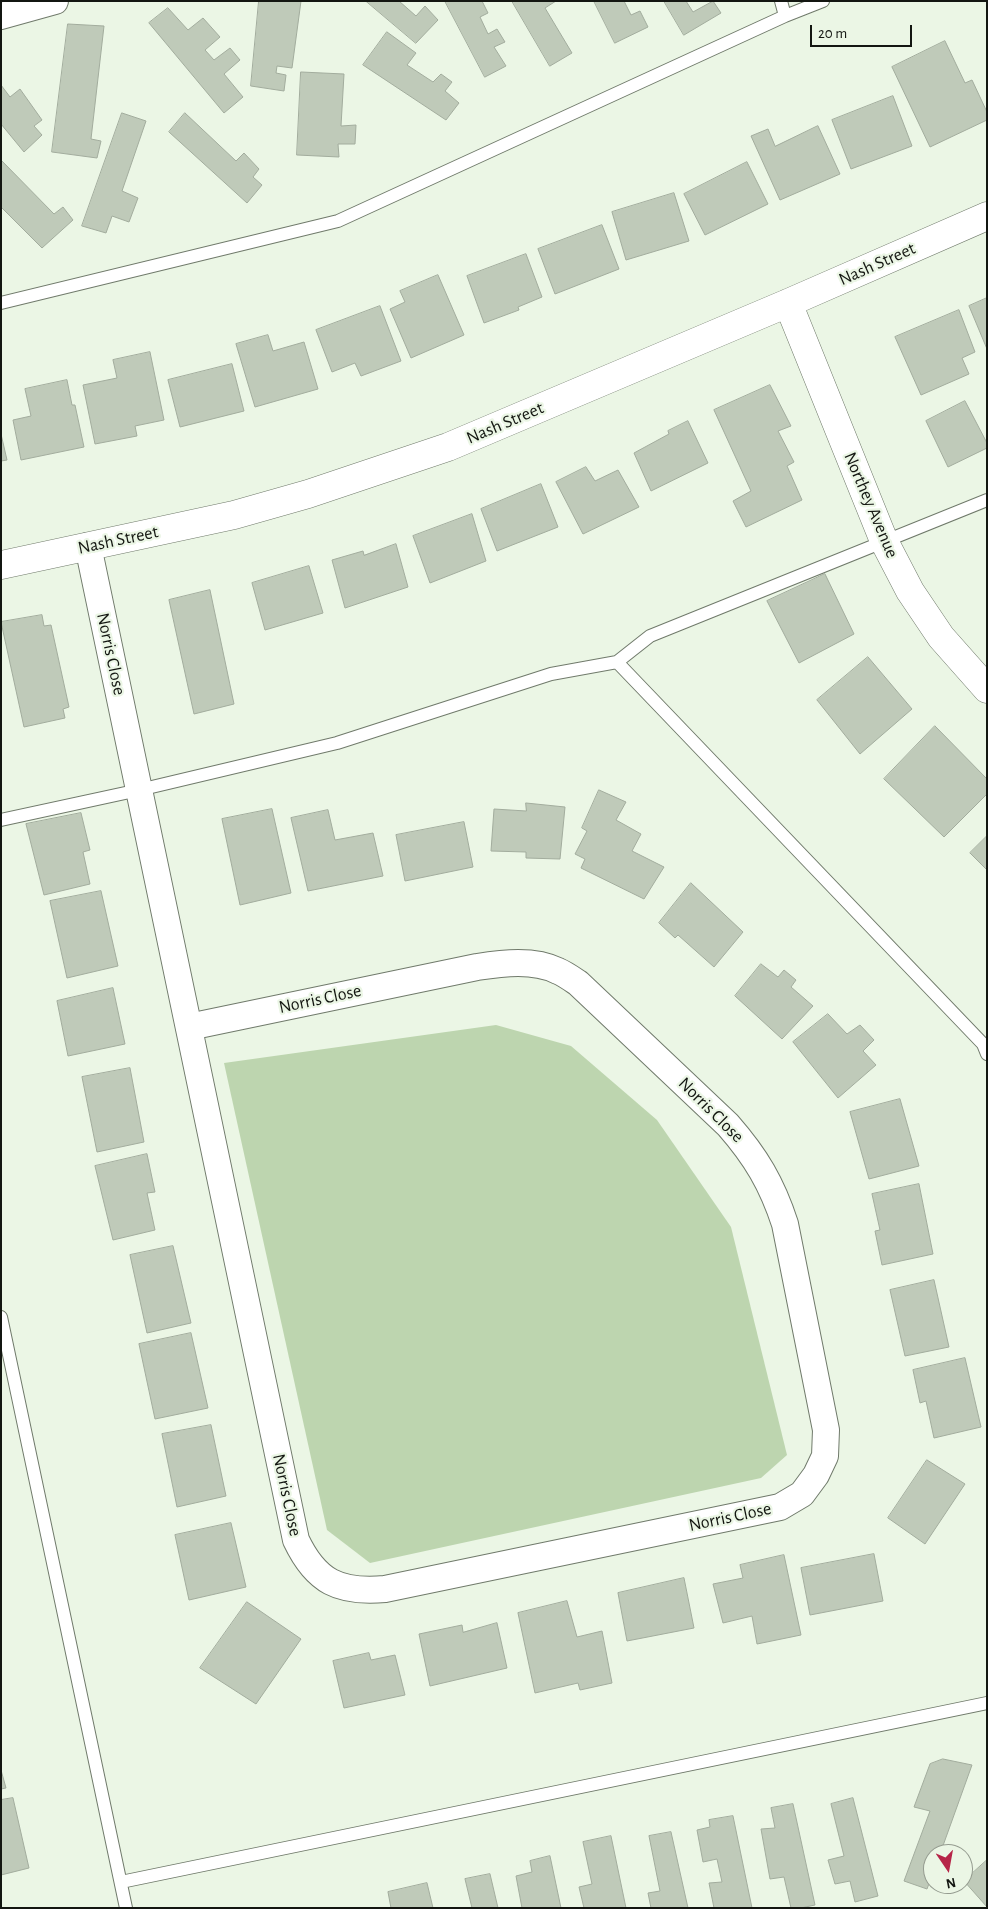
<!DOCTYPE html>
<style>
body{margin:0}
#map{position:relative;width:988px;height:1909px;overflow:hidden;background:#ebf6e5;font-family:"Alegreya Sans",sans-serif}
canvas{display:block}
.frame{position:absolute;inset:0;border:2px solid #131611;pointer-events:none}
.north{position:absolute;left:923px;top:1844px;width:50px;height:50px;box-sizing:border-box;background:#ebf6e5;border:1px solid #959c90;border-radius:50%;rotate:168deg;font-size:14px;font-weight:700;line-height:20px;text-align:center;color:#131611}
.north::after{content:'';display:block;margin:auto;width:18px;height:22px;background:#b62548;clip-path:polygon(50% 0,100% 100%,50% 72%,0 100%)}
.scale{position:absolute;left:810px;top:25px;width:102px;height:22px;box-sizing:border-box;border:2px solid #131611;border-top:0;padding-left:6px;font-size:15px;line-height:18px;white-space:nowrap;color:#131611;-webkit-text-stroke:4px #ebf6e5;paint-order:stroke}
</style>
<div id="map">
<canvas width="988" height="1909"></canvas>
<div class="frame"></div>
<div class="north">N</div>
<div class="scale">20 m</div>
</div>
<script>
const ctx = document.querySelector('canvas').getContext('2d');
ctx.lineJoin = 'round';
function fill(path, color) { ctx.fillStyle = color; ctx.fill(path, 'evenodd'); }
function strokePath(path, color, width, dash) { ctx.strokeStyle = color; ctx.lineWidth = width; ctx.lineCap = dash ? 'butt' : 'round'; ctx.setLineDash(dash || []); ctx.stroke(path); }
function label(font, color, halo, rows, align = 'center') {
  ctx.font = font + ' "Alegreya Sans",sans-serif'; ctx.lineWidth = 4.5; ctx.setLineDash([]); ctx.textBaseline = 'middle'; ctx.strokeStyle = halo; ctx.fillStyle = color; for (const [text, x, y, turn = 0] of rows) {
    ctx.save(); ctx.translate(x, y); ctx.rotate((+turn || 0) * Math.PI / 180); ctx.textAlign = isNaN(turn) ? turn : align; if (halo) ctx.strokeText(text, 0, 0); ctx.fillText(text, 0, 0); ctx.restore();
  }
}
fill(new Path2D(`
 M496 1025 571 1046 657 1120 731 1227 787 1455 761 1478 370 1563 327 1530 224 1063Z`), '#bdd5af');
const building = new Path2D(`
 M259 1H301L292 68 277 66 276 73 286 75 284 91 251 86Z
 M366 1H399L416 16 425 6 438 20 416 43Z
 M445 1H482L488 13 480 17 488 34 497 29 505 42 494 47 506 66 485 77Z
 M512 1H556L545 8 572 53 550 66Z
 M594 1H624L631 15 640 11 648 27 615 43Z
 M664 1H686L693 12 713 1 721 13 684 35Z
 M168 8 188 30 203 18 220 37 205 50 214 60 230 48 240 60 224 74 243 97 224 113 149 23Z
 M68 24 104 26 91 139 101 141 97 158 52 152Z
 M387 32 416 53 407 65 433 82 441 74 452 82 445 91 459 103 446 120 363 65Z
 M945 41 965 83 972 80 987 112V120L930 147 892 67Z
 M301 72 344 74 341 126 356 125 355 144H338L339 157 297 155Z
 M1 85 10 97 20 89 42 120 34 126 42 135 24 152 1 124Z
 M893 96 912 146 851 169 832 120Z
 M122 113 146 121 122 191 138 198 129 222 112 216 106 233 82 226Z
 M185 113 236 161 244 153 259 169 253 177 262 185 247 203 169 132Z
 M818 126 840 174 780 200 751 136 768 129 775 146Z
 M1 160 54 214 63 207 73 220 42 248 1 207Z
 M747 162 768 204 705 235 684 194Z
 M674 193 689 241 626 260 612 212Z
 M602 225 619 269 555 294 538 249Z
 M526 254 542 297 518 307 519 310 484 323 467 276Z
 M438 275 464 335 411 358 390 309 405 302 400 291Z
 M987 298V349L969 306Z
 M380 306 401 361 361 376 355 363 332 372 316 330Z
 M959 310 975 352 962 358 969 374 921 395 895 337Z
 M268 335 273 351 304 342 318 389 255 407 236 344Z
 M150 352 164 420 135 426 137 436 95 444 83 385 117 378 113 360Z
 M232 364 244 411 180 427 168 380Z
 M67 380 72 405H75L84 447 21 460 13 420 31 416 25 389Z
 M770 385 791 426 778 431 794 462 787 466 802 500 746 527 733 501 751 491 714 410Z
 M965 401 987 443V448L948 467 926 421Z
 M688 421 708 463 651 491 634 453 669 434 668 431Z
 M1 434 7 460 1 461Z
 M586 467 595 481 618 470 639 507 583 534 556 482Z
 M541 484 558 527 497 551 481 509Z
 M472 514 486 561 430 583 413 536Z
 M396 544 408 587 345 608 332 560 363 551 364 555Z
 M309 566 323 613 265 630 252 583Z
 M825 574 854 634 799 663 767 601Z
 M210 590 234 704 194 714 169 600Z
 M42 615 44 626 51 625 69 707 63 709 65 718 24 727 1 622Z
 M868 657 912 709 860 754 817 700Z
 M935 726 987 779V794L944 837 884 779Z
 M599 790 626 802 616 820 641 834 632 851 664 867 644 899 581 868 585 859 575 854 587 831 582 828Z
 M526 803 565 807 560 859 526 858V852L491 851 494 809 526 811Z
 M272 809 291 893 240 905 222 819Z
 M328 810 335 840 373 833 383 876 308 891 291 818Z
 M81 813 90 850 83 852 90 884 44 895 26 824Z
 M464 822 473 867 405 881 396 835Z
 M987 836V870L970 853Z
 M691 883 743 932 714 967 678 935 675 938 659 923Z
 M101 891 118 966 67 978 50 901Z
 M761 964 778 977 784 970 796 980 791 987 813 1006 782 1039 735 996Z
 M113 988 125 1044 68 1056 57 1001Z
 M828 1014 847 1034 860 1025 874 1040 863 1051 876 1065 838 1098 793 1042Z
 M130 1068 144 1142 97 1152 82 1077Z
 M900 1099 919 1166 869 1179 850 1112Z
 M147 1154 155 1192 147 1193 155 1230 113 1240 95 1166Z
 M919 1184 933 1254 882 1265 875 1231 880 1230 872 1194Z
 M173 1246 191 1323 147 1333 130 1255Z
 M934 1280 949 1347 905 1356 890 1290Z
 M191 1333 208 1408 155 1419 139 1344Z
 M965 1358 981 1427 934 1438 926 1401 920 1403 913 1370Z
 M211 1425 226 1496 177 1507 162 1434Z
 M927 1460 965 1484 925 1544 888 1518Z
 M231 1523 246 1587 189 1600 175 1535Z
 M874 1554 883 1601 810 1615 801 1568Z
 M784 1555 801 1635 757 1644 752 1616 723 1623 713 1584 743 1578 740 1565Z
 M684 1578 694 1628 627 1641 618 1593Z
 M567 1601 577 1637 602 1631 612 1683 580 1690 578 1683 535 1693 518 1613Z
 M247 1602 301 1639 256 1704 200 1668Z
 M497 1623 507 1668 430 1686 419 1634 462 1625 463 1632Z
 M369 1653 371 1660 395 1655 405 1695 344 1708 333 1661Z
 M943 1759 972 1765 940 1854H933V1873L927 1889 904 1881 930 1811 914 1807 930 1764Z
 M1 1770 6 1788 1 1789Z
 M13 1798 29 1868 1 1875V1800Z
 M853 1798 878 1896 855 1902 850 1881 835 1884 828 1860 844 1856 831 1804Z
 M793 1804 815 1905 801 1908H791L784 1877 770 1879 761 1829 775 1828 771 1808Z
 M733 1816 752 1908H714L709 1883 722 1882 717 1859 703 1862 697 1830 710 1827 709 1820Z
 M671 1832 688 1908H651L648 1893 660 1891 649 1836Z
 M611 1836 626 1908H584L579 1887 592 1884 583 1842Z
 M550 1856 561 1908H522L516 1876 532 1872 530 1861Z
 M987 1860V1907L964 1881Z
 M490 1874 498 1908H472L465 1879Z
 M427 1883 433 1908H391L388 1892Z`);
fill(building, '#bfcab9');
strokePath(building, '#a2ac9d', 1);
const lane = new Path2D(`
 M781 1 785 16
 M1 303 338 221 785 16 823 1
 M617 662 983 1044 987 1054
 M1 820 139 790 337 743 551 674 617 662 650 636 987 500
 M1 1317 126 1908
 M121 1882 987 1703`);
const street = new Path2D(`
 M1 16 55 1
 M88 546 296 1540C316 1582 339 1593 385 1589L780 1507 802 1494 816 1475 825 1456 826 1430 785 1224C772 1184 756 1157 728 1125L578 983C572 979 565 974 558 971 534 959 503 963 477 967L189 1027`);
const secondary = new Path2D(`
 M788 303 884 541 910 591 941 637 987 689
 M1 565 234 515 308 494 448 447 788 303 987 216`);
strokePath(lane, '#707a6b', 14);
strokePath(street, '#707a6b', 28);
strokePath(secondary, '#707a6b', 29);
strokePath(lane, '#fff', 12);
strokePath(street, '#fff', 26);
strokePath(secondary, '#fff', 28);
label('18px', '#131611', '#ebf6e5', [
 ["Nash Street",877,264,-24],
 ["Nash Street",505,423,-23],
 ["Northey Avenue",871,505,67],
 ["Nash Street",118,540,-12],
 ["Norris Close",111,654,78],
 ["Norris Close",320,999,-12],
 ["Norris Close",711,1110,45],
 ["Norris Close",287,1495,78],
 ["Norris Close",730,1517,-12]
]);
</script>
